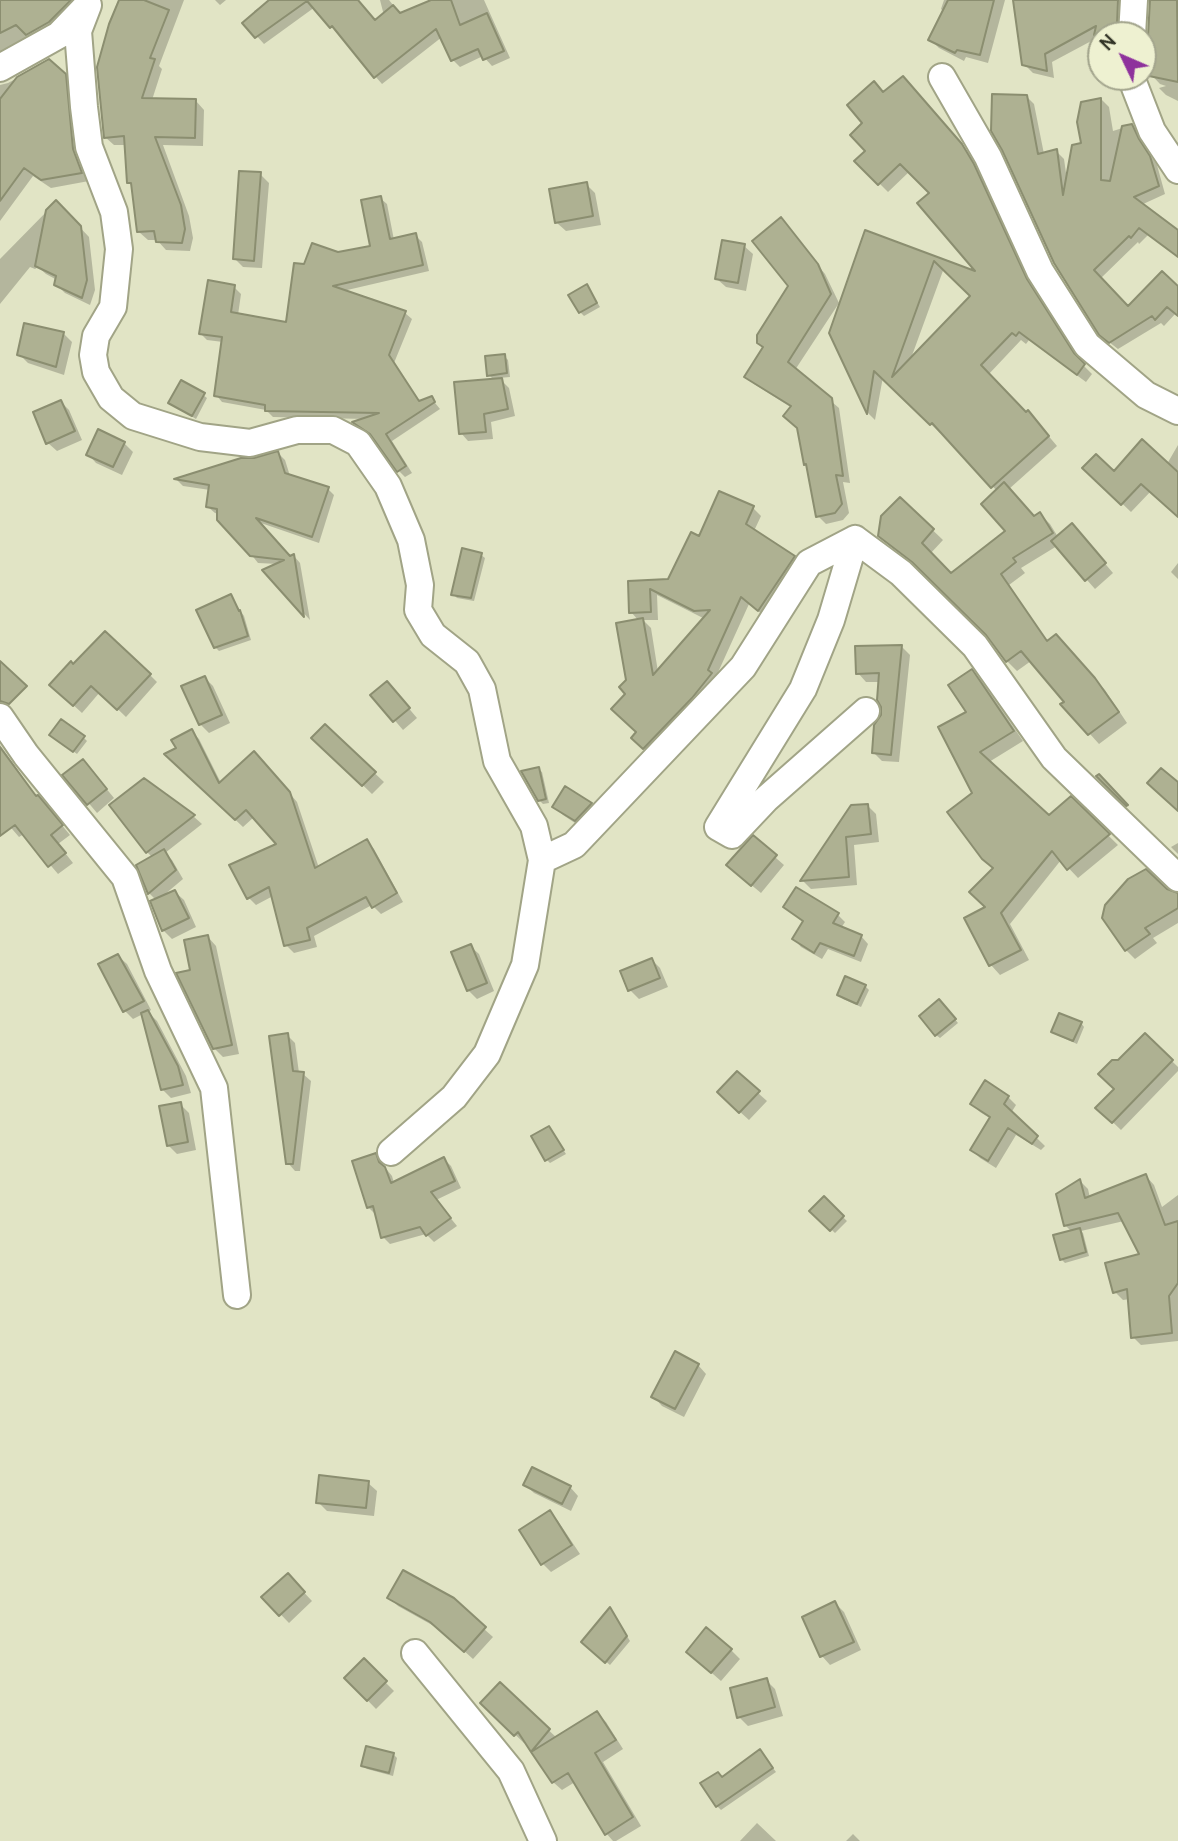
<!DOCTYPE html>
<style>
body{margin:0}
#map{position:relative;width:1178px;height:1841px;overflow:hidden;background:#e1e4c5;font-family:Cabin,sans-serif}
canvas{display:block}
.north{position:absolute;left:1087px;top:21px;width:70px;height:70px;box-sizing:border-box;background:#eef1d1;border:2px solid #a3a58d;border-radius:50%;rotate:314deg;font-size:19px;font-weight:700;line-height:28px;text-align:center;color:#323427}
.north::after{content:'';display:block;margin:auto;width:24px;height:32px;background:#8e329c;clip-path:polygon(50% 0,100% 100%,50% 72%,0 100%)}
</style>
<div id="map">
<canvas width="1178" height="1841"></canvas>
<div class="north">N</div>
</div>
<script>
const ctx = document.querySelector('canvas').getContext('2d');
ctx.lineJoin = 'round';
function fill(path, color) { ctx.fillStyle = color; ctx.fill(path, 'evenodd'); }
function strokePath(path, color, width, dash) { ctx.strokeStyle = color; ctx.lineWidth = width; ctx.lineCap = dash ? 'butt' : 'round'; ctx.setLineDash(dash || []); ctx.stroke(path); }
fill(new Path2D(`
 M0 0H89L0 63Z
 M121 0H184L159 66 162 69 152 100 196 101 204 110 203 146 163 145 189 216 193 238 190 251 166 250 157 240H148L139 232 133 187 129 183 127 145H114L105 137Z
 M215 0H226L220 5Z
 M270 0H357L390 39 380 0H389L401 15 435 0H484L510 58 492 66 483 56 460 67 453 60 442 37 382 84 315 7 264 44 245 23 256 14 254 11Z
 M944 0H1005L988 63 966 57 964 61 939 48 930 39 944 12 941 9Z
 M1015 0H1129L1125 35H1101V72L1091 63 1095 39 1052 62 1054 78 1033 73 1024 64Z
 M1151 0H1178V101L1166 95 1159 88 1166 86 1160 84 1143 66V48L1149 36Z
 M49 61 74 84 89 181 51 188 33 176 0 221V85L8 83Z
 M911 88 971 155 982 175 1035 290 1081 363 1092 374 1086 382 1029 340 1026 344 1021 340 988 375 1026 414 1036 421 1057 446 1009 489 1035 518 1040 514 1050 524 1058 537 1080 534 1113 573 1095 589 1057 546 1021 568 1025 573 1009 585 1048 642 1066 646 1105 690 1127 723 1099 744 1063 704 1066 702 1031 661 1017 671 1007 661 988 634 924 571 890 546 880 536 900 499 943 540 930 554 951 575 1008 532 997 491 942 431 940 433 883 377 875 420 868 413 831 333 866 233 981 275 932 193 910 171 888 192 857 161 867 151 865 123 884 93ZM944 268 973 296 910 361Z
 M1026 96 1034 104 1044 154 1056 151 1064 159 1067 180 1083 144 1101 99 1109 107 1113 131 1132 125 1140 133 1146 149 1157 165 1165 194 1141 205 1178 232V257L1148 235 1139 244 1138 242 1100 279 1129 309 1178 289V315L1176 313 1164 326 1161 323 1118 349 1109 342 1055 263Z
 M260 174 269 183 262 268 243 267 235 259Z
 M586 184 595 193 601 225 566 231 557 223 551 191Z
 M380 198 387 204 394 240 415 235 422 242 429 271 343 291 405 313 412 319 394 363 420 402 431 398 440 409 392 441 412 473 405 477 399 471 375 437 355 423 366 419 273 417 266 410 222 402 216 395 223 342 207 340 201 334 234 287 241 294 238 315 287 324 305 266 338 254 372 247Z
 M56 202 89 237 95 290 90 305 65 293 56 284 57 280 46 274 38 267 35 269 30 267 0 304V259Z
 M788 228 825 274 839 303 795 370 839 408 850 483 843 482 849 513 843 520 826 524 818 516 808 467 805 464 799 428 792 408 754 384 746 376 764 348 790 286Z
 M744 246 753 254 746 291 726 287 717 279Z
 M587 286 600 307 584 316 580 312Z
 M63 333 72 342 64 375 28 363 19 354Z
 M504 356 508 360 510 377 499 378 509 388 515 416 491 422 493 439 468 441 461 433 494 380 489 375Z
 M203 395 207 398 196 419 170 403Z
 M61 402 69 410 82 440 57 451 48 443Z
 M124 443 133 452 122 475 96 463 88 454Z
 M1178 445V516L1151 491 1131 512 1085 468 1114 473 1167 464Z
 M278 453 285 460 290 476 328 489 334 495 319 543 258 522 290 558 294 556 300 563 310 620 265 571 278 564 258 563 219 514 215 513 208 507 210 490 183 486 177 480 241 460H254Z
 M753 508 761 516 754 531 794 557 802 565 767 618 749 604 715 679 652 756 633 738 638 732 628 694V680L639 621 631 612 629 583 669 581 700 538ZM657 595 705 619 658 672 651 628 643 620H658Z
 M481 555 485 558 474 601 457 598 453 594Z
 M1178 563V579L1171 572Z
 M230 596 244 616 251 640 219 651 215 647Z
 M902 647 910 655 899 762 882 761 873 752 883 716 880 682H866L858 673Z
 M972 671 981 680 1023 741 989 762 1049 817 1071 799 1118 845 1078 878 1061 860 1010 924 1029 960 1000 975 991 965 967 919 988 908 994 869 974 794 969 713Z
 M150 675 157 682 126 717 100 692 82 713 58 691Z
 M205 678 213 686 230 723 209 733 200 724Z
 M395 692 417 718 403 730 373 695Z
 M325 726 384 782 372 794 314 738Z
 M191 731 199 739 221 783 262 761 297 802 319 868 367 841 374 849 403 902 381 914 372 905 314 936 317 947 294 953 286 945 273 896 256 905 249 898 279 845 254 817 243 827 174 762 178 749Z
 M83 737 87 741 77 754 55 738Z
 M0 745 37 797 46 806 70 835 58 844 73 863 58 874 24 834 19 837 0 815Z
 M538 769 542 772 549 803 543 804 539 800Z
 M91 770 114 798 97 813 65 775Z
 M565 789 591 805 599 813 584 829 563 815 554 806Z
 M867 805 876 814 879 842 854 845 857 885 811 889 803 881 852 807Z
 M193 816 202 824 165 853 172 860 183 879 164 895 175 892 184 900 196 927 172 939 163 930 152 902 156 900 149 893 153 858 147 852Z
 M753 838 784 865 761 893 737 873Z
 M1178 843V854L1171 847Z
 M1166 891 1178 895V923L1153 938 1157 943 1135 959 1126 950Z
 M785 907 838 915 845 922 841 928 861 936 868 944 861 962 828 949 822 959 801 947 794 939 804 923Z
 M208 937 216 946 239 1054 223 1057 214 1048 192 971Z
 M470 946 479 954 494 991 477 999 468 990Z
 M118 956 127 964 151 1010 148 1012 157 1021 186 1076 191 1093 171 1098 162 1089 143 1014 133 1019 125 1011Z
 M652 960 660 968 668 987 639 999 630 990Z
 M865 986 869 990 861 1007 843 999 839 995Z
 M943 1005 958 1023 940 1038 936 1035Z
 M1081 1023 1084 1027 1077 1044 1057 1035 1053 1031Z
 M287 1035 295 1043 299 1073 303 1074 311 1081 300 1171H295L288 1163Z
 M1145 1035 1178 1067V1071L1121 1130 1098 1108 1116 1089 1119 1062Z
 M758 1093 767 1101 749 1120 728 1101Z
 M1008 1097 1016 1105 1011 1113 1045 1146 1041 1150 1016 1135 996 1168 980 1158 972 1150 991 1119 980 1112 972 1104Z
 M180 1104 189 1113 196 1150 177 1154 168 1145Z
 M549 1128 566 1154 550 1163 547 1160Z
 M375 1155 392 1176 394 1183 444 1159 451 1166 461 1188 436 1200 457 1226 434 1242 426 1234 390 1244 383 1237 376 1215 368 1207Z
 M1146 1176 1154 1185 1162 1207 1178 1195V1341L1141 1345 1133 1337 1130 1299 1123 1300 1115 1292 1142 1255 1124 1221 1081 1231 1083 1233 1089 1256 1065 1263 1061 1259 1072 1232 1065 1225 1080 1181 1088 1189 1090 1198Z
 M824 1199 847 1221 835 1233 812 1211Z
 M698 1365 706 1374 684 1417 662 1406 654 1397Z
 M368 1483 377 1491 374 1516 327 1511 318 1502Z
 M525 1485 570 1487 578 1496 571 1511 534 1493Z
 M550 1512 558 1521 580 1554 551 1572 543 1564Z
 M296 1584 312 1601 289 1623 264 1597Z
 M390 1598 484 1629 493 1637 473 1659 441 1630 398 1606Z
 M835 1603 844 1612 861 1650 830 1665 822 1656Z
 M613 1613 630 1641 610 1665 587 1646Z
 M731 1650 740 1659 721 1681 697 1660Z
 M364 1661 394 1691 376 1709 346 1678Z
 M766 1680 775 1689 783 1716 748 1726 739 1717Z
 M500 1685 557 1738 597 1713 606 1722 623 1749 603 1762 641 1826 616 1841H613L606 1833 575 1782 562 1790 553 1782 526 1741 524 1743 482 1703Z
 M393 1754 397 1758 393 1776 367 1769 363 1765Z
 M763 1755 776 1772 721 1810 717 1806 723 1778Z
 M757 1823 776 1841H740Z
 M853 1834 860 1841H846Z`), '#0003');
const building = new Path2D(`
 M0 0H71L49 22 26 35 16 25 0 33Z
 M119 0H144L169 10 150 58 155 59 142 98 196 99 195 138 155 137 181 205 185 229 182 243 156 242 154 231 137 232 131 183H127L124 136 104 138 97 67 109 24Z
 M269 0H358L375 20 393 5 400 13 431 0H451L460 25 487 13 504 51 483 60 478 49 451 61 436 29 374 78 332 26 330 28 307 1 255 38 242 23Z
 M948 0H994L980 55 957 50 955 53 928 40Z
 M1013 0H1118L1117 24 1094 35 1096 26 1045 54 1047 71 1022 65Z
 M1150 0H1177L1178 82 1149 76 1143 67V46L1148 36Z
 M49 59 66 74 73 149 82 173 41 180 24 168 0 201V99L17 77Z
 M903 76 962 144 974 164 1027 279 1074 353 1085 364 1077 375 1019 332 1016 336 1012 333 981 365 1026 412 1028 410 1049 436 991 488 932 423 930 425 874 371 867 414 829 333 865 230 975 271 917 203 929 193 900 164 878 185 854 161 865 151 850 135 862 123 847 105 874 81 883 92ZM934 261 970 296 892 377Z
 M992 94 1027 95 1038 154 1057 149 1063 195 1072 145 1081 143 1077 122 1081 102 1101 98V180L1110 181 1122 126 1132 124 1139 139 1150 156 1159 186 1134 197 1178 230V257L1139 228 1131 238 1129 236 1094 270 1128 306 1162 271 1178 286V316L1167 307 1155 320 1152 316 1109 343 1099 335 1054 263 1002 150 991 131Z
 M239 171 261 172 254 261 233 259Z
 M587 182 593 216 555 223 549 189Z
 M381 196 390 239 416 233 423 265 333 286 406 311 389 355 419 401 432 396 435 402 386 434 406 466 397 472 370 434 352 422 379 413 265 411V405L214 396 222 337 199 334 208 280 235 285 231 312 286 322 294 263 304 264 312 243 338 252 370 246 361 200Z
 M56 200 81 226 87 280 82 298 54 285 56 276 35 266 46 210Z
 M781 217 818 264 831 294 788 362 832 398 843 476 836 475 842 504 835 513 816 517 806 464 804 465 797 428 783 416 791 406 744 377 763 347 757 343V335L788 286 752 241Z
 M722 240 745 244 738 283 715 279Z
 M587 284 597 303 579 313 568 295Z
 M24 323 64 332 56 367 17 355Z
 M505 354 507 373 487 376 485 356Z
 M502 378 508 409 484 414 486 432 459 434 454 382Z
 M181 380 205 393 192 416 168 403Z
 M61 400 75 431 46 444 33 412Z
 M98 429 125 442 113 467 86 455Z
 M1142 439 1178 472V517L1141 484 1121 505 1082 468 1096 454 1114 471Z
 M278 451 285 473 329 487 312 537 256 518 290 556 294 554 304 617 262 570 284 560 250 556 217 520V509L206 507 209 485 174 479 241 458H254Z
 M1004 482 1034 516 1040 512 1053 533 1013 558 1016 562 1001 574 1047 641 1056 634 1095 678 1119 712 1088 735 1060 704 1064 702 1021 651 1006 662 986 635 912 562 878 536 881 516 900 497 934 529 922 543 951 573 1005 531 981 504Z
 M719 491 754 506 746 524 795 556 758 611 741 597 708 670 712 673 692 698 643 749 631 738 636 732 611 709 625 694 619 687 626 680 616 623 643 618 653 675 710 610 694 611 650 589 651 612 629 613 628 581 668 579 691 532 699 536Z
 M1072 523 1106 563 1085 581 1051 541Z
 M462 548 482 553 471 598 451 595Z
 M231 594 239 611 240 610 248 636 214 648 196 610Z
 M105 631 151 674 117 710 91 686 73 706 49 685 71 661 73 664Z
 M902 645 891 755 872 753 874 725 881 715V707L877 700 879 673 856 674 855 646Z
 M0 661 27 686 9 704 0 701Z
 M972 669 1014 731 980 752 1049 815 1071 796 1110 834 1067 870 1052 851 1001 913 1021 950 989 966 964 918 985 907 969 892 993 868 982 859 947 812 972 793 938 727 966 712 948 685Z
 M205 676 222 715 199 725 181 686Z
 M387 681 410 708 393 722 370 695Z
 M61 719 85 736 73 752 49 735Z
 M325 724 376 772 362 786 311 738Z
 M192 729 219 783 254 751 290 792 315 868 367 839 397 893 372 908 366 897 307 928 310 940 284 946 269 887 247 899 229 865 276 844 246 810 235 820 164 754 176 748 171 740Z
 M0 747 36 796 38 795 63 825 51 835 66 853 48 867 15 825 0 836Z
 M83 759 107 789 87 805 62 775Z
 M539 767 546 799 538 801 521 771Z
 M1161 768 1178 782V811L1147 783Z
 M1099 774 1128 805 1126 806 1096 776Z
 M144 778 195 815 146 853 109 805Z
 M565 786 592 803 575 821 552 807Z
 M868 804 871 834 846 837 849 877 800 881 851 805Z
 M753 835 777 855 751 886 726 865Z
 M164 849 176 870 148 894 136 865Z
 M1146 869 1167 889 1178 893V908L1145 928 1150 934 1125 951 1102 918 1105 905 1128 879Z
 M796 887 839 913 833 923 862 935 854 956 820 943 814 953 792 939 803 921 783 907Z
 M175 890 189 918 162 931 150 901Z
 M208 935 232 1045 213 1049 176 973 190 970 184 940Z
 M471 944 487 983 467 991 451 952Z
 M118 954 144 1001 123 1012 98 964Z
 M652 958 660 978 628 991 620 971Z
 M845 976 866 985 857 1004 837 995Z
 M939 999 956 1019 935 1036 919 1016Z
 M148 1010 178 1066 183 1085 161 1090 141 1013Z
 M1059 1013 1082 1022 1073 1041 1051 1032Z
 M288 1033 293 1071 304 1072 293 1164H286L269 1036Z
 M1145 1033 1173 1060 1112 1123 1095 1108 1114 1089 1098 1074 1112 1060H1118Z
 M737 1071 760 1091 739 1113 717 1092Z
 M985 1080 1009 1096 1004 1104 1038 1136 1032 1144 1008 1128 988 1161 970 1150 990 1117 970 1104Z
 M181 1102 188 1142 167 1146 159 1106Z
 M549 1126 564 1150 545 1161 531 1136Z
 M376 1153 379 1162 385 1167 391 1183 444 1157 455 1181 431 1192 451 1218 426 1236 420 1227 381 1238 373 1206 367 1208 352 1161Z
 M1146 1174 1165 1225 1178 1221V1283L1169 1296 1172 1333 1131 1338 1127 1289 1113 1293 1105 1263 1139 1254 1118 1213 1064 1226 1056 1194 1080 1179 1085 1198Z
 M824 1196 844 1216 830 1231 809 1211Z
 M1080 1228 1086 1252 1060 1260 1053 1235Z
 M675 1351 699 1364 675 1409 651 1397Z
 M532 1467 571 1486 562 1504 523 1485Z
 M319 1475 369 1481 366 1508 316 1503Z
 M550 1510 572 1545 541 1565 519 1530Z
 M403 1570 454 1598 486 1627 464 1652 430 1622 387 1598Z
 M288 1573 305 1592 279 1616 261 1597Z
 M835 1601 854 1642 820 1657 802 1617Z
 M610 1607 627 1636 605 1663 581 1642Z
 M706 1627 732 1649 711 1673 686 1652Z
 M364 1658 387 1681 367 1701 344 1678Z
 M767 1678 775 1707 737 1718 730 1688Z
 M500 1682 550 1729 531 1752 518 1732 514 1736 480 1703Z
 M597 1711 616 1740 595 1753 633 1817 605 1835 568 1773 552 1783 531 1752Z
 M366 1746 394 1753 389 1773 361 1766Z
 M760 1749 773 1768 716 1807 700 1783 718 1772 722 1777Z`);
fill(building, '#aeb192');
strokePath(building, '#8b8e70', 2);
const minor = new Path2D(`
 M88 5 78 31 84 107 89 147 114 212 119 249 113 307 96 336 93 355 96 372 111 398 133 416 200 437 250 443 297 430H333L358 443 388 486 411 540 420 585 418 610 433 635 467 662 482 689 497 761 534 826 542 860 525 965 487 1054 454 1097 391 1152
 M1132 35 1134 0
 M0 68 59 35 84 9
 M942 77 988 157 1040 271 1087 345 1146 395 1178 411
 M1131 77 1152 131 1178 170
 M855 539 831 620 803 689 718 827 732 835 766 799 866 711
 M0 717 26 755 125 877 158 971 214 1088 237 1295
 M542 860 574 845 743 667 809 563 855 539 901 573 975 646 1054 758 1178 878
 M415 1653 511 1771 543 1841`);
strokePath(minor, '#a1a486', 30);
strokePath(minor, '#fff', 26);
</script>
